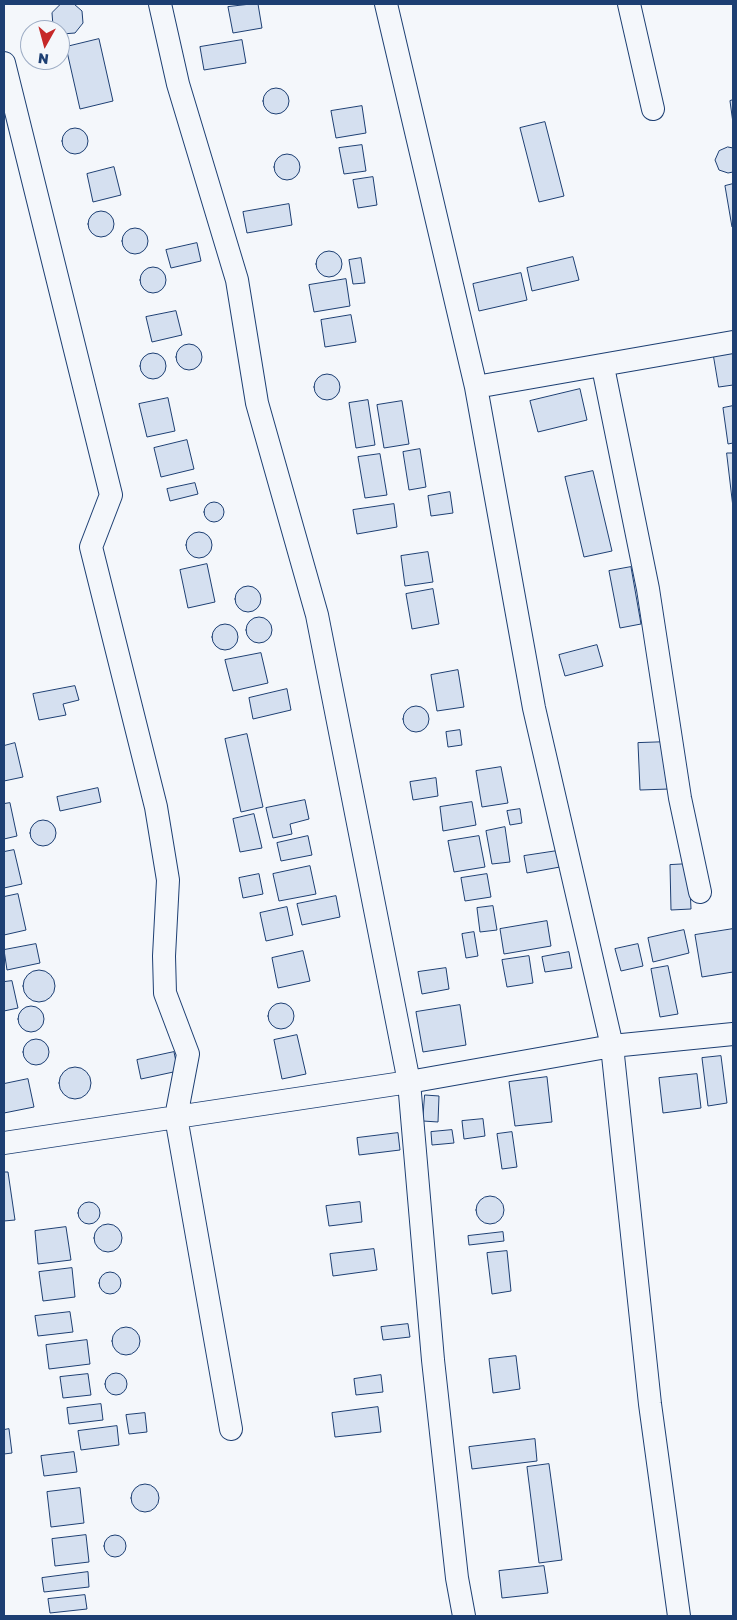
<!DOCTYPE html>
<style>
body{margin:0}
#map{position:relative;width:737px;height:1620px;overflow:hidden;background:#f4f7fb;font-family:"Golos Text",sans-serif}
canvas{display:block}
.frame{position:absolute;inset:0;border:5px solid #1d3f73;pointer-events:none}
.north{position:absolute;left:20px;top:20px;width:50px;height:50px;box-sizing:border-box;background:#f4f7fb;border:1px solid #9eadc5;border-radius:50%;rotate:187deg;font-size:14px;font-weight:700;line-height:20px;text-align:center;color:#1d3f73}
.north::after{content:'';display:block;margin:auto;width:18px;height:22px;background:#c62828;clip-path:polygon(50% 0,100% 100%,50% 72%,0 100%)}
</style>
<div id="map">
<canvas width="737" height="1620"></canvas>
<div class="frame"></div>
<div class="north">N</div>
</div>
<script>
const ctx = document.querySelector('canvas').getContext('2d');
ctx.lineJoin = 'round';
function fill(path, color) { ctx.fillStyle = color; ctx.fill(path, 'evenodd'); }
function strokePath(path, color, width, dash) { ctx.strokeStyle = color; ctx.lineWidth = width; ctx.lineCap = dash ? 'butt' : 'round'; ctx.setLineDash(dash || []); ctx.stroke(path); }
const building = new Path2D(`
 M61 4H74L82 11 83 23 75 33 62 34 53 26 52 13Z
 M251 4H258L262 28 233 33 228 7Z
 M99 39 113 101 80 109 66 47Z
 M242 40 246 63 204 70 200 47Z
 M263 101a13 13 0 1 1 26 0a13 13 0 1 1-26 0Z
 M733 100V123L730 101Z
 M362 106 366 133 336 138 331 111Z
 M545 122 564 196 539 202 520 128Z
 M62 141a13 13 0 1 1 26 0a13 13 0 1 1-26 0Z
 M362 145 366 171 344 174 339 148Z
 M728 147 733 148V172L728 173 719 170 715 160 719 151Z
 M274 167a13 13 0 1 1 26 0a13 13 0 1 1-26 0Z
 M114 167 121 195 93 202 87 174Z
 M373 177 377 205 358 208 353 180Z
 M733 184V226L732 227 725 186Z
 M289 204 292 225 247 233 243 212Z
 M88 224a13 13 0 1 1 26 0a13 13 0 1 1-26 0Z
 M122 241a13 13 0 1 1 26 0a13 13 0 1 1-26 0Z
 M197 243 201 261 171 268 166 250Z
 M316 264a13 13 0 1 1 26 0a13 13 0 1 1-26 0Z
 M573 257 579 280 532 291 527 268Z
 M361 258 365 283 353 284 349 260Z
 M140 280a13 13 0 1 1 26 0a13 13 0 1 1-26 0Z
 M521 273 527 300 479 311 473 284Z
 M346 279 350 306 314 312 309 285Z
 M176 311 182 335 152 342 146 317Z
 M351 315 356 342 325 347 321 320Z
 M176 357a13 13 0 1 1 26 0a13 13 0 1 1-26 0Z
 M713 351 733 353V385L719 387Z
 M140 366a13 13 0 1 1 26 0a13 13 0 1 1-26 0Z
 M314 387a13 13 0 1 1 26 0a13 13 0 1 1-26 0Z
 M580 389 587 420 538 432 530 401Z
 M168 398 175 431 147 437 139 404Z
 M368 400 375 445 356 448 349 403Z
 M402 401 409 444 384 448 377 405Z
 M733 406V443L728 444 723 408Z
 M187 440 194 469 161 477 154 448Z
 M420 449 426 487 409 490 403 452Z
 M727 453H733V507Z
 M380 454 387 495 365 498 358 457Z
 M593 471 612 551 584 557 565 477Z
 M195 483 198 494 170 501 167 489Z
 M450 492 453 513 431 516 428 496Z
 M204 512a10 10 0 1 1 20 0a10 10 0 1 1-20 0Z
 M394 504 397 527 357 534 353 510Z
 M186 545a13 13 0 1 1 26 0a13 13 0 1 1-26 0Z
 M428 552 433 582 405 586 401 556Z
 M207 564 215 602 188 608 180 570Z
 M631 567 641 624 620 628 609 571Z
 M235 599a13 13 0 1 1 26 0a13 13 0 1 1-26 0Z
 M433 589 439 624 412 629 406 594Z
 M246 630a13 13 0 1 1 26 0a13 13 0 1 1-26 0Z
 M212 637a13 13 0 1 1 26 0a13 13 0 1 1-26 0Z
 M597 645 603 666 565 676 559 655Z
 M261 653 268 683 233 691 225 660Z
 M458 670 464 707 437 711 431 675Z
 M75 686 79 700 63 704 66 715 39 720 33 694Z
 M287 689 291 710 253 719 249 698Z
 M403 719a13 13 0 1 1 26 0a13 13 0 1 1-26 0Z
 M460 730 462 745 448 747 446 732Z
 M247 734 263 807 241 812 225 739Z
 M668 742 669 789 640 790 638 743Z
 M15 743 23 777 4 781V746Z
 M501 767 508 803 482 807 476 771Z
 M436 778 438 796 413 800 410 782Z
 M98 788 101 802 60 811 57 797Z
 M305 800 309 819 290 824 292 834 273 838 266 808Z
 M472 802 476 825 443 831 440 807Z
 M10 803 17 836 4 839V804Z
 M520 809 522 823 510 825 507 811Z
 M254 814 262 848 240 852 233 819Z
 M30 833a13 13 0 1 1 26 0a13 13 0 1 1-26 0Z
 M505 827 510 862 492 864 486 831Z
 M308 836 312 855 281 861 277 843Z
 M479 836 485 867 454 872 448 841Z
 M14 850 22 884 4 888V852Z
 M557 851 560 867 527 873 524 856Z
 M689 864 691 909 671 910 670 865Z
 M310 866 316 894 279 901 273 874Z
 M259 874 263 894 243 898 239 878Z
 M487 874 491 897 465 901 461 878Z
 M18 894 26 930 4 935V897Z
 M336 896 340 917 302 925 297 904Z
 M493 906 497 930 480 932 477 908Z
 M287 907 293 935 266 941 260 913Z
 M547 921 551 946 504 954 500 929Z
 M733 929V972L702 977 695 935Z
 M684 930 689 953 653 962 648 938Z
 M474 932 478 956 466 958 462 934Z
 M36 944 40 963 7 970 4 950Z
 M638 944 643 966 621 971 615 949Z
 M303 951 310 981 278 988 272 958Z
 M569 952 572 968 545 972 542 957Z
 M529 956 533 983 507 987 502 960Z
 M668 966 678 1014 660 1017 651 969Z
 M446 968 449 989 422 994 418 972Z
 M23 986a16 16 0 1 1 32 0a16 16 0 1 1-32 0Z
 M12 981 18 1008 4 1011V982Z
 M268 1016a13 13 0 1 1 26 0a13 13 0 1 1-26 0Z
 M460 1005 466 1045 423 1052 416 1012Z
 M18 1019a13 13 0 1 1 26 0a13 13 0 1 1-26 0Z
 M297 1035 306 1074 282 1079 274 1040Z
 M23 1052a13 13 0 1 1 26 0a13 13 0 1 1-26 0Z
 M174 1052 178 1071 141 1079 137 1060Z
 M721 1056 727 1103 708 1106 702 1058Z
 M59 1083a16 16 0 1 1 32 0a16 16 0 1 1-32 0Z
 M697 1074 701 1108 663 1113 659 1078Z
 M547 1077 552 1122 515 1126 509 1082Z
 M28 1079 34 1107 4 1113V1084Z
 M425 1095 439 1096 438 1122 423 1121Z
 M483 1119 485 1136 464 1139 462 1121Z
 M452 1130 454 1143 432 1145 431 1132Z
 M512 1132 517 1167 502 1169 497 1134Z
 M398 1133 400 1150 359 1155 357 1138Z
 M4 1172H8L15 1220 4 1221Z
 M476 1210a14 14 0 1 1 28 0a14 14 0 1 1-28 0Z
 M360 1202 362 1222 329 1226 326 1206Z
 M78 1213a11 11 0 1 1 22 0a11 11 0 1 1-22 0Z
 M94 1238a14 14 0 1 1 28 0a14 14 0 1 1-28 0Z
 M66 1227 71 1260 38 1264 35 1231Z
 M503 1232 504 1241 469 1245 468 1236Z
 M374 1249 377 1270 333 1276 330 1254Z
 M507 1251 511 1291 492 1294 487 1253Z
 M72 1268 75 1297 43 1301 39 1272Z
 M99 1283a11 11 0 1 1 22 0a11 11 0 1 1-22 0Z
 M70 1312 73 1332 38 1336 35 1316Z
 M408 1324 410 1337 383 1340 381 1327Z
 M112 1341a14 14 0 1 1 28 0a14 14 0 1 1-28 0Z
 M87 1340 90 1364 49 1369 46 1345Z
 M516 1356 520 1389 493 1393 489 1359Z
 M105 1384a11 11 0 1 1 22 0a11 11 0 1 1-22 0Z
 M88 1374 91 1395 63 1398 60 1377Z
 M381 1375 383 1392 356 1395 354 1379Z
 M101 1404 103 1420 69 1424 67 1408Z
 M378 1407 381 1432 335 1437 332 1413Z
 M145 1413 147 1432 129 1434 126 1415Z
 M117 1426 119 1445 81 1450 78 1431Z
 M9 1429 12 1453 4 1454V1430Z
 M535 1439 537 1461 472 1469 469 1447Z
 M74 1452 77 1472 44 1476 41 1456Z
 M549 1464 562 1560 539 1563 527 1467Z
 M131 1498a14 14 0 1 1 28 0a14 14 0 1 1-28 0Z
 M80 1488 84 1523 51 1527 47 1492Z
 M86 1535 89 1562 55 1566 52 1539Z
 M104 1546a11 11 0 1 1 22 0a11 11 0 1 1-22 0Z
 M544 1566 548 1593 502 1598 499 1571Z
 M88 1572 89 1587 44 1592 42 1578Z
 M85 1595 87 1609 50 1613 48 1599Z`);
fill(building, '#d5e0f0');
strokePath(building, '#1d3f73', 1);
const minor = new Path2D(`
 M160 4 178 84 237 280 257 403 317 615 409 1082 433 1360 457 1578 464 1616
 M386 4 476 387 534 708 612 1046 650 1404 679 1616
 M629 4 653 109
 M4 63 111 495 91 547 156 807 168 880 164 956 165 993 188 1054 176 1117 231 1429
 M603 367 648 589 680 798 700 892
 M476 387 733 342
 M4 1143 409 1082 612 1046 733 1034`);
strokePath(minor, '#1d3f73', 24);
strokePath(minor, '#f4f7fb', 22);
</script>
